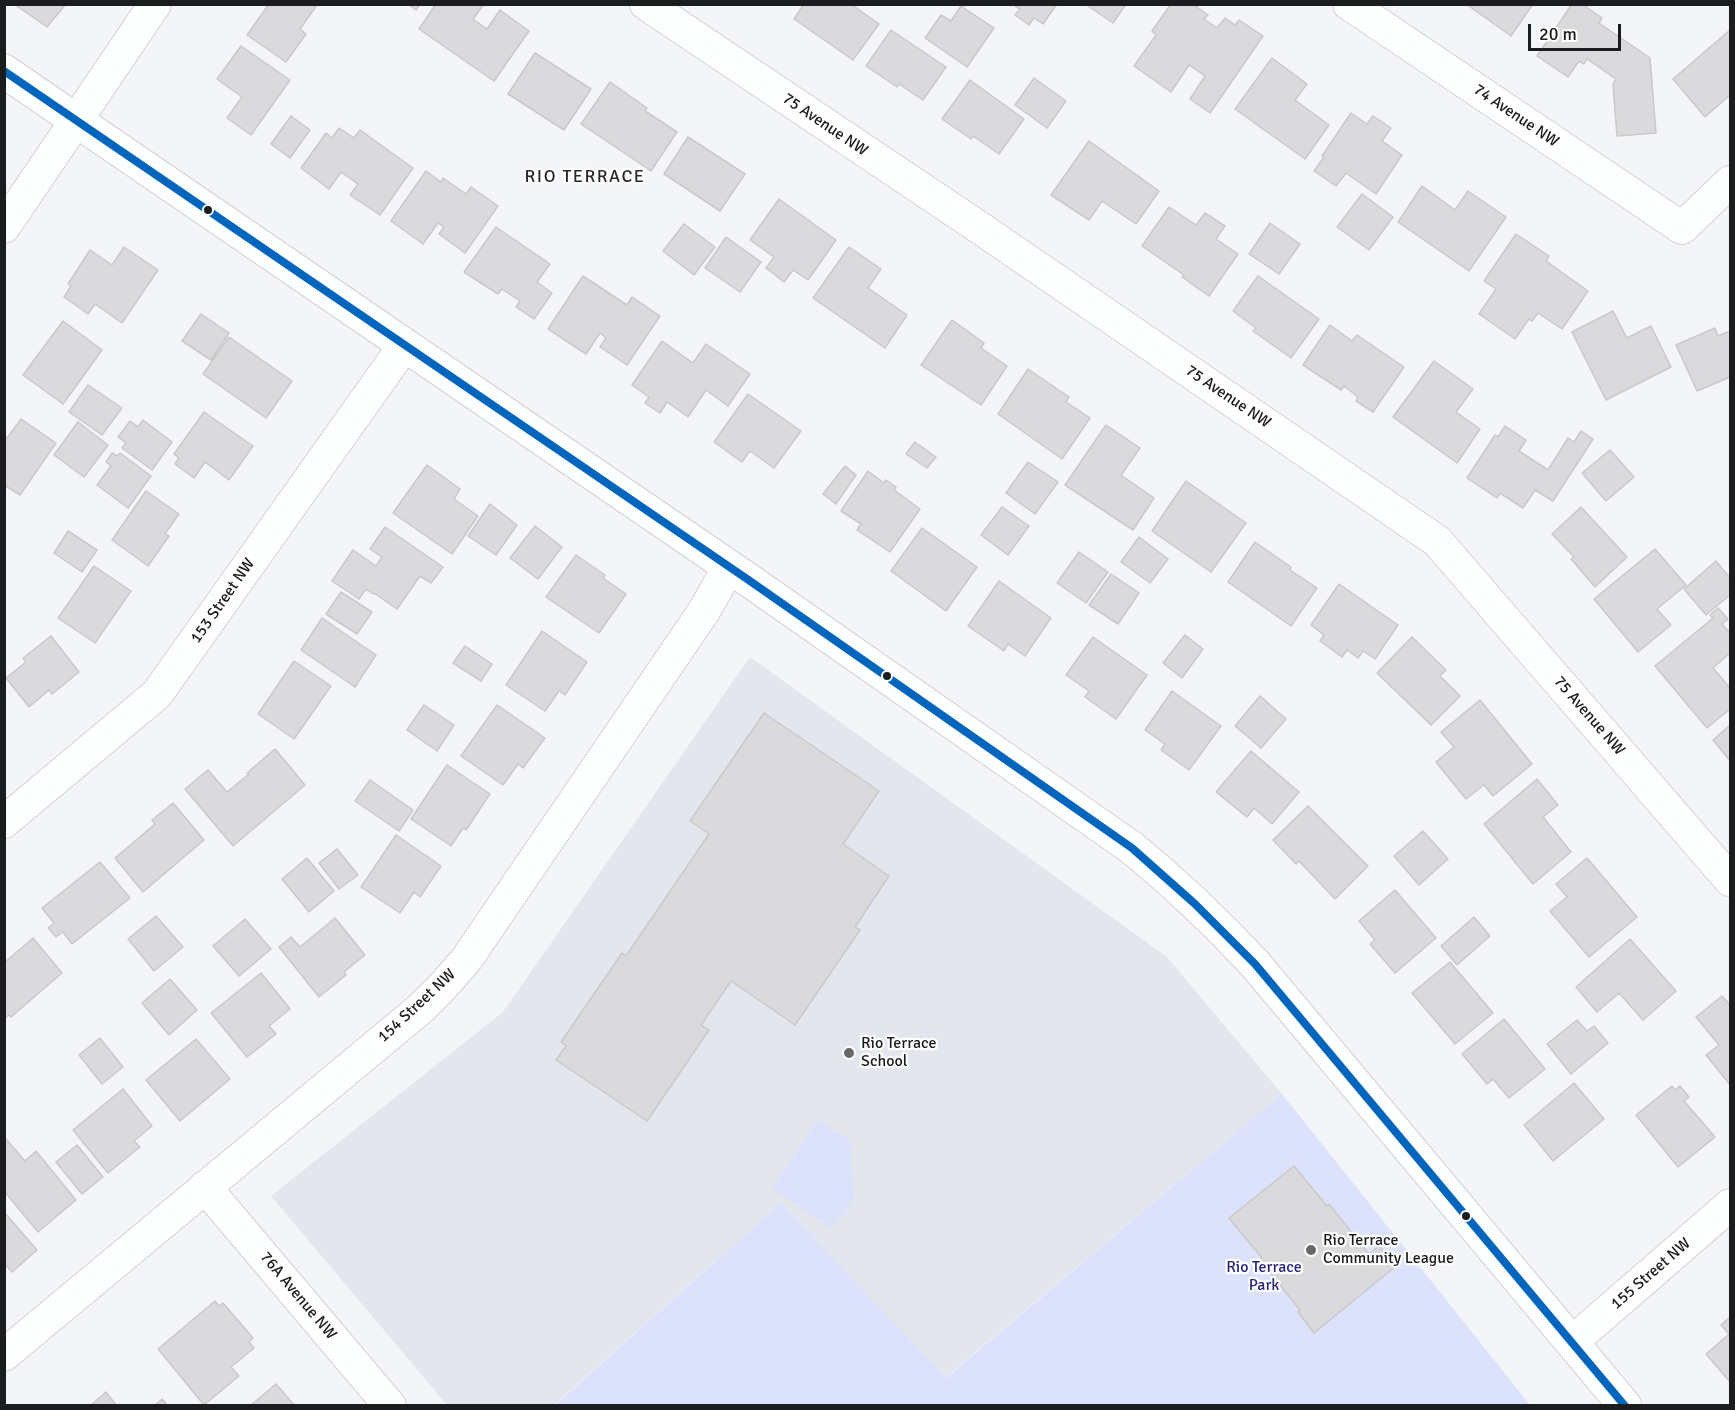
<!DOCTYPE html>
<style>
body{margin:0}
#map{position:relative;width:1735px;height:1410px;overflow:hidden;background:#f4f5f8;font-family:Signika,sans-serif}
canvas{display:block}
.frame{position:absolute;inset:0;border:6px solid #1b1c1d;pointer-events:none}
.scale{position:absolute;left:1528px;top:24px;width:93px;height:27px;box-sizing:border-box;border:3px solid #1b1c1d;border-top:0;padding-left:8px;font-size:18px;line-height:21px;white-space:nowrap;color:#1b1c1d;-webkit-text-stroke:4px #fff;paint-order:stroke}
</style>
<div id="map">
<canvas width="1735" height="1410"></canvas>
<div class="frame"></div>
<div class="scale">20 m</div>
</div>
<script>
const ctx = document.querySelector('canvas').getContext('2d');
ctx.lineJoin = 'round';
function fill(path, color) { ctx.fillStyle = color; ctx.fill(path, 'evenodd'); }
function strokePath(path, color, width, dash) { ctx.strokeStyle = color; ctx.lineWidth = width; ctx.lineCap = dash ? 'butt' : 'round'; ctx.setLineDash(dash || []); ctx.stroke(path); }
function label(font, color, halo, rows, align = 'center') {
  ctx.font = font + ' Signika,sans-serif'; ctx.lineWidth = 4.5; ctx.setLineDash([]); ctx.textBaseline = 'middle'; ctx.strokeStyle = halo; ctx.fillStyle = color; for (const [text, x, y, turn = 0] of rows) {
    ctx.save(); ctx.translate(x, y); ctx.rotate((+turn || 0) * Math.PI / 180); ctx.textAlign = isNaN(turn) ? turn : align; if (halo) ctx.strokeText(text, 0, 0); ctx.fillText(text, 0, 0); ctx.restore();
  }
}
fill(new Path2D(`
 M750 657 1167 957 1282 1094 945 1378 781 1203 554 1405H447L271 1196 503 1012Z`), '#e4e6ed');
fill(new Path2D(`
 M1282 1094 1530 1405 554 1406 781 1203 946 1378Z
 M818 1120 850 1140 854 1201 830 1228 772 1189Z`), '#dce2fc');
const building = new Path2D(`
 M14 4H66L47 27Z
 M269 4 317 5 300 29 306 34 286 62 247 35Z
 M408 4H420L416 10Z
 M436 4H484L473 19 487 29 500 10 529 31 494 81 419 29Z
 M804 4H851L879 24 853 60 794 19Z
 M1015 4H1057L1043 24 1034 18 1029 25 1015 15 1020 9 1015 6Z
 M1085 4H1126L1113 23Z
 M1171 4H1193L1208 15 1204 19 1217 28 1225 18 1235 25 1239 20 1263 36 1210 113 1190 99 1205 76 1189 65 1171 92 1134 66 1156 35 1152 31Z
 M1466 4H1533L1511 36Z
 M1572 4H1582L1602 18 1599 23 1650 58 1656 133 1617 136 1613 84 1616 79 1587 59 1584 64 1579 61 1568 77 1537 56Z
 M961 6 994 28 967 67 925 38 941 15 951 21Z
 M891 30 946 67 923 100 899 84 897 87 866 66Z
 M1730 30V95L1705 117 1673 79Z
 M241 46 290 80 251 135 227 118 242 97 217 79Z
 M535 53 591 89 564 130 508 94Z
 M1272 58 1307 84 1295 100 1329 125 1305 159 1235 109Z
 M1034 78 1066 101 1047 128 1015 105Z
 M970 80 1024 119 999 154 973 136 971 139 942 119Z
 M610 82 647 108 645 111 677 132 651 171 581 124Z
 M1351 113 1367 124 1373 116 1391 128 1382 141 1402 155 1376 194 1346 173 1336 186 1314 171 1324 157 1322 156Z
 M291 116 310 130 290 158 271 144Z
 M339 128 354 138 360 130 413 168 380 215 350 195 358 184 341 172 329 189 301 168 326 133 332 138Z
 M688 137 745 174 720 211 664 174Z
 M1089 141 1159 191 1136 224 1102 201 1089 220 1051 195Z
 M426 171 441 182 443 178 466 194 471 187 498 206 465 253 439 234 444 227 438 223 423 244 391 221Z
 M1422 186 1455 210 1468 191 1506 217 1469 271 1398 222Z
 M1362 194 1393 217 1369 250 1337 227Z
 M779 199 836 240 808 280 793 270 784 282 766 268 774 257 750 240Z
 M1169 207 1196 225 1205 213 1225 226 1216 239 1238 254 1209 296 1182 277 1184 275 1142 246Z
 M1270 223 1300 244 1279 274 1249 254Z
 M684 224 715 247 694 275 663 251Z
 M496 227 550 264 537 282 552 293 534 319 516 307 520 301 502 289 498 294 464 272Z
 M1516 234 1549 256 1546 261 1588 291 1562 329 1538 313 1532 321 1529 319 1515 339 1479 314 1496 289 1484 281Z
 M726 237 761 262 740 292 705 268Z
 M124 247 158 270 122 323 95 304 88 314 64 297 71 286 68 284 90 250 112 265Z
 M849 247 881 269 868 288 907 315 885 348 813 298Z
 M583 276 627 305 632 297 660 316 627 365 600 347 606 338 600 333 586 354 548 329Z
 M1258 276 1319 319 1291 358 1253 331 1256 328 1233 311Z
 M1613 311 1627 338 1651 326 1671 367 1606 400 1572 332Z
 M201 314 229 333 211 360 182 341Z
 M952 320 984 343 981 348 1007 366 981 405 921 365Z
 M63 321 102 350 63 404 23 375Z
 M1330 325 1352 341 1357 335 1404 367 1373 412 1356 401 1358 397 1344 386 1341 390 1303 365Z
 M1715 328 1718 336 1730 331V377L1697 391 1676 345Z
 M229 337 292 381 266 418 203 374Z
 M662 341 693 363 706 344 750 374 728 406 706 390 688 417 667 402 660 413 645 403 649 397 632 385Z
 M1434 361 1473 389 1456 412 1480 429 1457 463 1393 417Z
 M1028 369 1069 397 1066 402 1090 418 1062 459 998 414Z
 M88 385 122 408 102 435 69 412Z
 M748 394 801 431 774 468 750 451 742 462 714 442Z
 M204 412 253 446 229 480 205 462 194 478 175 464 179 458 174 454Z
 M21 419 56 443 20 495 4 485V442Z
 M143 420 172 442 152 470 122 448 126 443 118 437 130 421 138 427Z
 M78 422 108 445 84 477 54 455Z
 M1106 425 1140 448 1121 475 1154 498 1133 530 1065 485Z
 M1505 426 1526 440 1519 451 1548 470 1568 438 1574 442 1581 431 1593 439 1553 501 1535 490 1523 508 1500 493 1497 498 1467 478 1495 435 1498 437Z
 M915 442 936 457 927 468 906 454Z
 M1610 450 1634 477 1606 501 1582 473Z
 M112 453 117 456 120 453 151 476 128 508 97 485 111 466 106 462Z
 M1028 462 1058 482 1035 514 1006 493Z
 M427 465 460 489 454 499 478 516 452 554 393 513Z
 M845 466 856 475 836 504 823 494Z
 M868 471 884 483 886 480 896 487 894 490 920 509 890 552 857 530 861 524 841 511Z
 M1186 481 1246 523 1211 572 1152 531Z
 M146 491 179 514 165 534 169 536 148 566 112 540Z
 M490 504 517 525 496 555 468 536Z
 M1002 507 1029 526 1008 555 981 535Z
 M1581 507 1627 557 1595 587 1571 559 1574 557 1552 534Z
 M535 526 562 547 538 579 510 558Z
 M385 527 443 567 431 583 420 576 397 609 374 593 373 594 366 589 359 599 332 581 353 550 376 566 382 557 370 549Z
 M922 528 977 567 946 611 891 571Z
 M68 531 97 550 82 572 54 553Z
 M1139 537 1168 559 1150 583 1121 562Z
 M1255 542 1291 567 1290 570 1317 588 1291 626 1228 582Z
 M1655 549 1686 585 1657 609 1671 625 1638 652 1594 599Z
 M1079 552 1108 572 1086 603 1057 583Z
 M576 555 605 575 603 578 626 594 599 633 546 597Z
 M1716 561 1730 578V595L1706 615 1684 589Z
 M94 566 131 591 95 643 58 618Z
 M1111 574 1139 593 1118 624 1089 605Z
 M999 581 1051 618 1025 656 1008 644 1004 651 968 626Z
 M1339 584 1398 625 1375 659 1363 651 1358 658 1347 650 1342 657 1320 641 1324 635 1311 625Z
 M341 592 372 612 357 634 326 614Z
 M1718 608 1728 619 1722 624 1730 633V653L1713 668 1730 688V709L1707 728 1655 666 1713 618 1710 615Z
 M322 618 376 655 355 687 301 650Z
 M542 631 587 662 565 695 559 691 545 711 506 685Z
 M1185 635 1203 649 1182 678 1163 663Z
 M51 636 79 672 52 694 49 690 29 707 6 678 26 662 23 658Z
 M1093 637 1147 675 1116 719 1085 697 1089 691 1066 675Z
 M1412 637 1446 670 1440 676 1460 696 1431 725 1377 673Z
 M465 646 492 664 481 681 453 663Z
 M294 661 331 686 294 739 258 714Z
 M1172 691 1221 726 1189 770 1161 750 1165 744 1145 730Z
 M1260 696 1286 719 1261 748 1235 726Z
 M1480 700 1532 764 1493 796 1484 785 1466 799 1436 762 1454 747 1441 732Z
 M424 705 454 725 437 751 407 730Z
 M497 705 545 738 523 768 518 764 503 785 461 756Z
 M764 713 879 791 843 844 889 876 855 927 860 930 795 1025 731 981 701 1025 709 1030 647 1121 556 1060 566 1046 561 1042 622 953 626 956 709 834 690 821Z
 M1730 725V761L1713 740Z
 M275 749 305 785 233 846 185 789 208 770 227 792 249 774 247 773Z
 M1251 751 1299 792 1272 824 1254 808 1247 817 1216 792Z
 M447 765 490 794 466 830 463 828 451 846 411 819Z
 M1537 779 1558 805 1543 817 1571 852 1533 884 1484 824Z
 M370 780 413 810 399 831 355 801Z
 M173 803 204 840 143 892 115 858 155 824 152 820Z
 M1308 806 1368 866 1335 899 1299 861 1296 864 1273 840Z
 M1423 831 1448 859 1419 885 1394 856Z
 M396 835 441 866 420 897 414 892 400 913 361 887Z
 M337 849 358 875 339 889 319 863Z
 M307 858 334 891 309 912 282 879Z
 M1587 858 1637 917 1589 957 1550 911 1567 897 1556 884Z
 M100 862 130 898 72 944 63 932 56 937 48 928 54 923 42 908Z
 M1395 890 1436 938 1395 973 1370 944 1375 940 1359 921Z
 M156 916 183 947 154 971 128 939Z
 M1474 917 1490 936 1457 965 1441 946Z
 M335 918 365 955 344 972 346 975 319 997 279 947 291 937 300 947Z
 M245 919 271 949 239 976 213 946Z
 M33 938 62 973 11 1017 9 1015 5 1018 4 963Z
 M1630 939 1676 991 1643 1020 1619 993 1597 1012 1576 987Z
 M1450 962 1493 1013 1455 1044 1412 993Z
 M261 973 290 1009 269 1026 276 1034 247 1057 211 1013Z
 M170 979 197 1010 169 1035 142 1003Z
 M1722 996 1730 1005V1085L1706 1055 1719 1045 1696 1017Z
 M1504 1019 1545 1069 1509 1098 1493 1079 1487 1084 1462 1054Z
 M1577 1020 1587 1031 1594 1026 1608 1043 1571 1074 1547 1044Z
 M100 1038 123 1067 102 1084 79 1055Z
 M196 1039 230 1079 180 1121 146 1080Z
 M1574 1083 1604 1119 1553 1161 1524 1125Z
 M1672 1086 1675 1090 1680 1086 1689 1097 1684 1101 1715 1137 1678 1167 1636 1115Z
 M123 1089 152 1126 134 1141 140 1147 108 1173 73 1130Z
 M6 1139 25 1161 36 1151 76 1200 38 1232 4 1191V1141Z
 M77 1145 103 1177 82 1194 56 1162Z
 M1294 1166 1327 1206 1329 1204 1369 1254 1379 1246 1396 1266 1314 1333 1298 1312 1300 1310 1260 1260 1262 1258 1229 1218Z
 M4 1212 37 1250 12 1272 4 1263Z
 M215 1301 219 1306 223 1303 253 1338 249 1342 254 1348 231 1367 239 1376 204 1405 158 1349Z
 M1730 1317V1382L1706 1354 1729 1334 1721 1325Z
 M276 1384 295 1406H250Z
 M106 1392 117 1406H90Z
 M162 1399 168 1406H154Z`);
fill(building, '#dadadc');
strokePath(building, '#c9c9cb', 1.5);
const minor = new Path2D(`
 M646 4 980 228 1437 541 1730 880
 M1349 4 1682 228 1730 182
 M4 227 155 4
 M4 822 157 694 404 346
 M205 1187 390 1406
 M1572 1342 1730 1205
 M4 1355 420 1009 443 986 466 960 704 611 729 567`);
const tertiary = new Path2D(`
 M4 71 750 581 1132 848C1176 884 1216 922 1255 964L1625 1406`);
strokePath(minor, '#d1d2d4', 34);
strokePath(tertiary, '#d1d2d4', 35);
strokePath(minor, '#fdfefe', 32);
strokePath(tertiary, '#fdfefe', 33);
strokePath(new Path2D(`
 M4 71 750 581 1132 848 1195 904 1255 964 1625 1406`), '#0065bd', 8);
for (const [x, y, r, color] of [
 [208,210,5,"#1b1c1d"],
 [887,676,5,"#1b1c1d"],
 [849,1053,6,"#67686a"],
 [1466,1216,5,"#1b1c1d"],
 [1311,1250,6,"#67686a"]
]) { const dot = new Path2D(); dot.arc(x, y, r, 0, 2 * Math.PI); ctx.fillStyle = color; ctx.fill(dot); strokePath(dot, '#fff', 2); }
label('16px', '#1b1c1d', '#fff', [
 ["74 Avenue NW",1516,116,34],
 ["75 Avenue NW",825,125,34],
 ["75 Avenue NW",1228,397,34],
 ["153 Street NW",223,601,-55],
 ["75 Avenue NW",1589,716,49],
 ["154 Street NW",417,1006,-43],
 ["155 Street NW",1651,1274,-41],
 ["76A Avenue NW",298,1296,50]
]);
label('16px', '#1b1c1d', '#fff', [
 ["Rio Terrace",861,1044],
 ["School",861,1062],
 ["Rio Terrace",1323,1241],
 ["Community League",1323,1259]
], 'left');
label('16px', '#25267a', '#fff', [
 ["Rio Terrace",1264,1268],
 ["Park",1264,1286]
]);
ctx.letterSpacing = '1.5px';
label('18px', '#292a2d', '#fff', [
 ["RIO TERRACE",585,177]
]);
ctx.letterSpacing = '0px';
</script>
